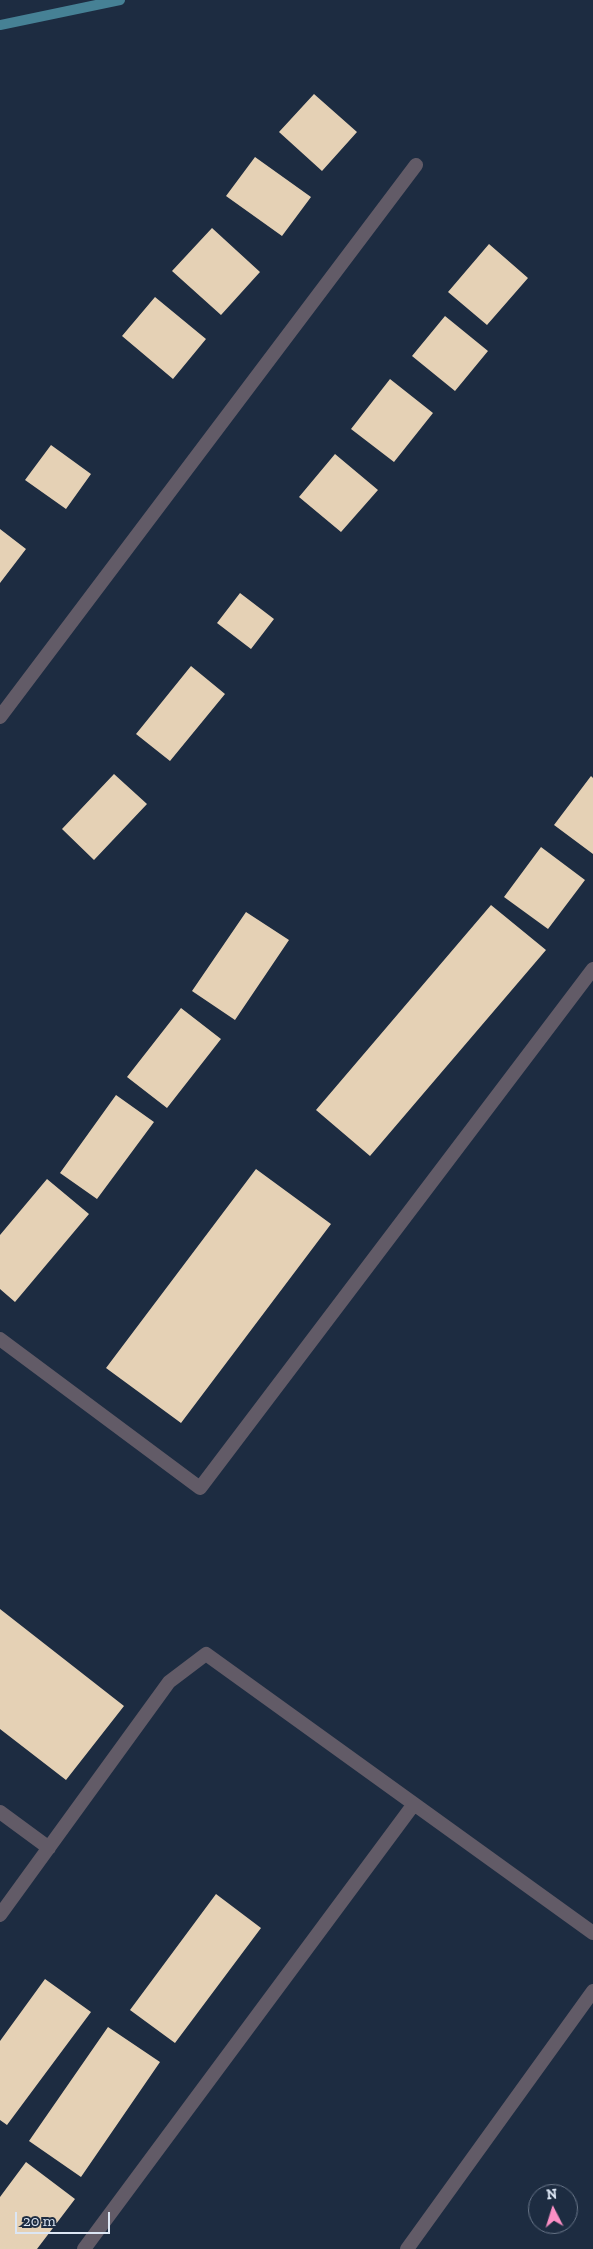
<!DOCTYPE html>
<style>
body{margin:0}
#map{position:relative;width:593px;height:2249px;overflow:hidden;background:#1d2c41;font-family:"Zilla Slab",serif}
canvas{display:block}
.north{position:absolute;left:528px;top:2184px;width:50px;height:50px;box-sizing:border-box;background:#1d2c41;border:1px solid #697689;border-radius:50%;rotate:355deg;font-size:14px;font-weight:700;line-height:20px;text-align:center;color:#dce6f4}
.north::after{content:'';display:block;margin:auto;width:18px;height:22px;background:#fb8fc5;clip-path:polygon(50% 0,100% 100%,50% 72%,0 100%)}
.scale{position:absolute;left:15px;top:2212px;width:95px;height:22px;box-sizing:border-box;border:2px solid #dce6f4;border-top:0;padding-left:6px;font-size:15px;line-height:18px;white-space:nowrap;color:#dce6f4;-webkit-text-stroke:4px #1d2c41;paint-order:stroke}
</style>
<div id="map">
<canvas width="593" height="2249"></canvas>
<div class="north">N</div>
<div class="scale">20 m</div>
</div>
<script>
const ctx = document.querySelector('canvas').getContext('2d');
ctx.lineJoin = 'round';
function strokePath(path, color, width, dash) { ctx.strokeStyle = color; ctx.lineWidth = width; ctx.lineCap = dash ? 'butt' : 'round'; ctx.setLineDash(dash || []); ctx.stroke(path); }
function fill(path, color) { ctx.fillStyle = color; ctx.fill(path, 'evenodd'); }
strokePath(new Path2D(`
 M0 25 120 0`), '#468195', 10);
fill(new Path2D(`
 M314 94 357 132 322 171 279 132Z
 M255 157 311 197 282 236 226 196Z
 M212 228 260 272 221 315 172 271Z
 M489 244 528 278 487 325 448 292Z
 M155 297 206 339 173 379 122 336Z
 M445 316 488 351 455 391 412 356Z
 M390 379 433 413 394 462 351 429Z
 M51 445 91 474 66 509 25 480Z
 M335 454 378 490 341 532 299 497Z
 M0 529 26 549 0 583Z
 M240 593 274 619 251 649 217 623Z
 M191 666 225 694 170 761 136 734Z
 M114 774 147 804 94 860 62 829Z
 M591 776 593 778V854L554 825Z
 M541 847 585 880 548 929 504 897Z
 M491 905 546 950 370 1156 316 1110Z
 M246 912 289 940 235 1020 192 991Z
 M181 1008 221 1039 167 1108 127 1077Z
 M116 1095 154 1122 97 1199 60 1173Z
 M256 1169 331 1224 181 1423 106 1368Z
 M47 1179 89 1214 15 1302 0 1289V1235Z
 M0 1609 124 1706 66 1780 0 1729Z
 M216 1894 261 1928 175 2043 130 2010Z
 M45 1979 91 2012 7 2125 0 2120V2041Z
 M108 2027 160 2062 81 2177 29 2141Z
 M26 2162 75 2199 37 2249H0V2197Z`), '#e5d1b5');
strokePath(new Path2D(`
 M0 717 416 165
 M0 1339 200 1488 593 969
 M0 1812 49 1848
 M0 1915 169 1682 206 1654 593 1933
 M84 2249 414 1804
 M407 2249 593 1991`), '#625b67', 14);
</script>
